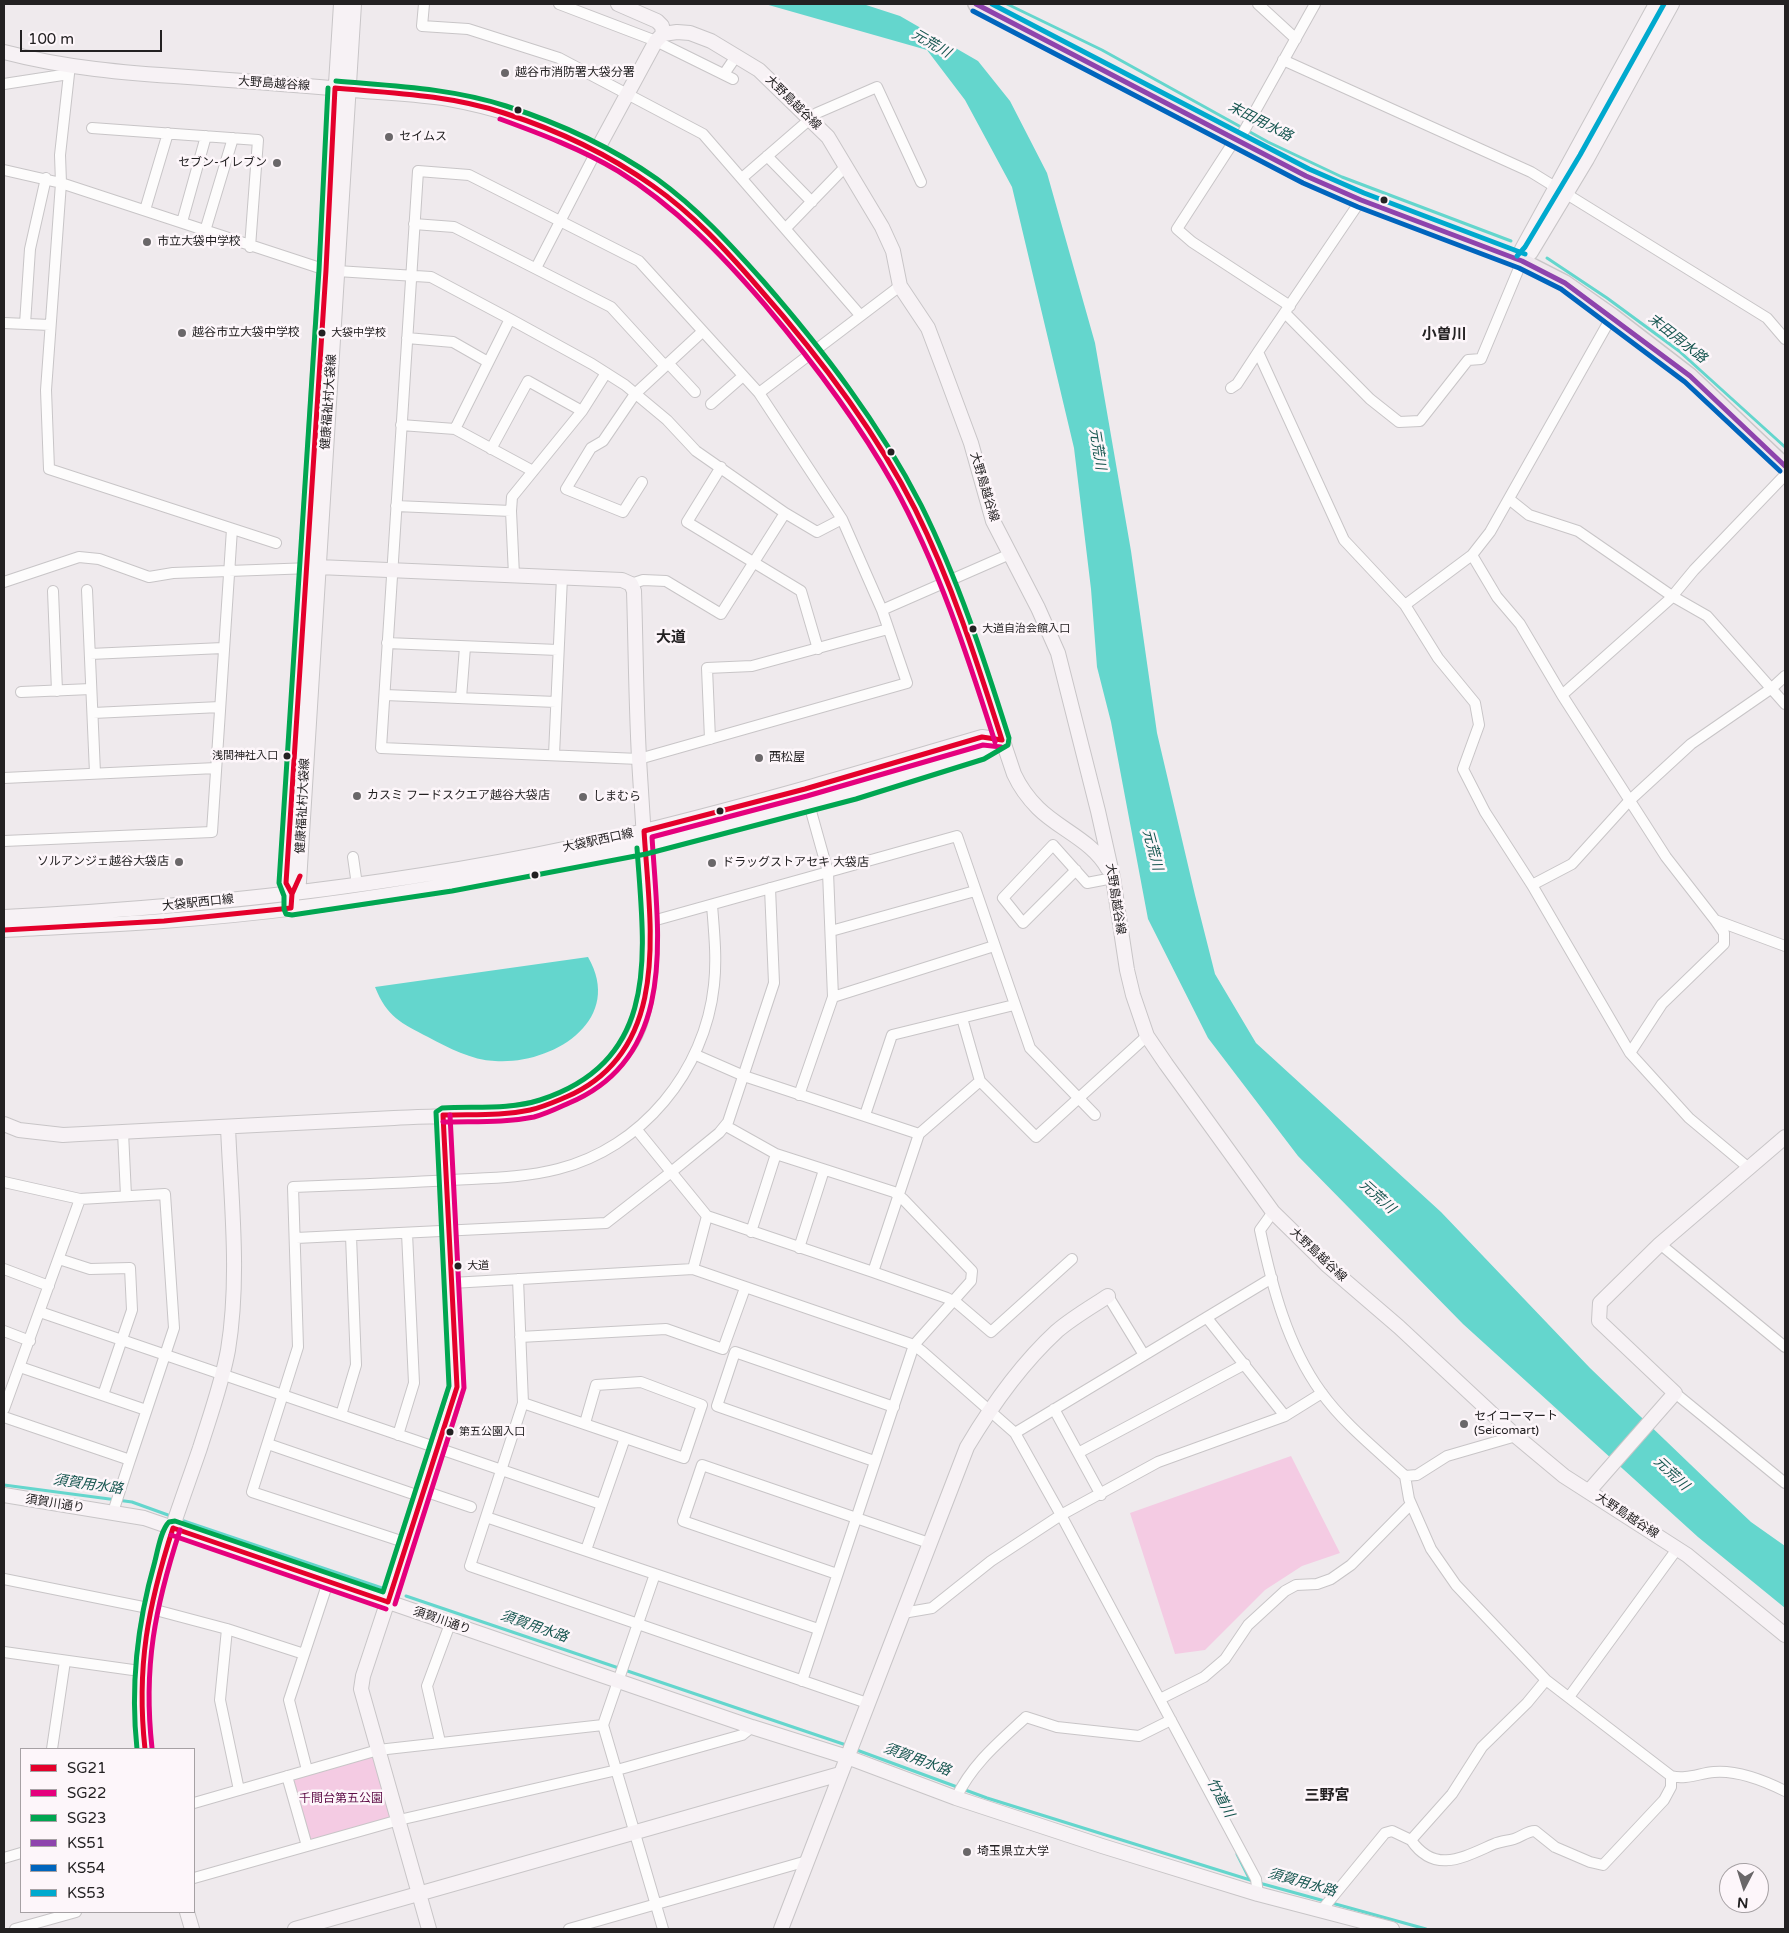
<!DOCTYPE html>
<meta charset="utf-8">
<style>
body{margin:0}
#map{position:relative;width:1789px;height:1933px;overflow:hidden;background:#efeaed;font-family:"Varela Round",sans-serif}
canvas{display:block}
.frame{position:absolute;inset:0;border:5px solid #232122;pointer-events:none}
.legend{position:absolute;left:20px;top:1748px;width:175px;height:165px;box-sizing:border-box;background:#fdf6fa;border:1px solid #a6a1a4;margin:0;padding:6px 9px;list-style:none;font-size:15px;color:#232122}
.legend li{display:flex;align-items:center;gap:10px;height:25px}
.legend b{width:25px;border:1px solid #a6a1a4}
.north{position:absolute;left:1719px;top:1863px;width:50px;height:50px;box-sizing:border-box;background:#fdf6fa;border:1px solid #a6a1a4;border-radius:50%;rotate:185deg;font-size:14px;font-weight:700;line-height:20px;text-align:center;color:#232122}
.north::after{content:'';display:block;margin:auto;width:18px;height:22px;background:#6a6769;clip-path:polygon(50% 0,100% 100%,50% 72%,0 100%)}
.scale{position:absolute;left:20px;top:30px;width:142px;height:22px;box-sizing:border-box;border:2px solid #232122;border-top:0;padding-left:6px;font-size:15px;line-height:18px;white-space:nowrap;color:#232122;-webkit-text-stroke:4px #fdf6fa;paint-order:stroke}
</style>
<div id="map">
<canvas width="1789" height="1933"></canvas>
<div class="frame"></div>
<ul class="legend">
<li><b style="height:6px;background:#e4002b"></b>SG21</li>
<li><b style="height:6px;background:#e5007d"></b>SG22</li>
<li><b style="height:6px;background:#00a651"></b>SG23</li>
<li><b style="height:6px;background:#8e44ad"></b>KS51</li>
<li><b style="height:6px;background:#0065bd"></b>KS54</li>
<li><b style="height:6px;background:#00a9ce"></b>KS53</li>
</ul>
<div class="north">N</div>
<div class="scale">100 m</div>
</div>
<script>
const ctx = document.querySelector('canvas').getContext('2d');
ctx.lineJoin = 'round';
function fill(path, color) { ctx.fillStyle = color; ctx.fill(path, 'evenodd'); }
function strokePath(path, color, width, dash) { ctx.strokeStyle = color; ctx.lineWidth = width; ctx.lineCap = dash ? 'butt' : 'round'; ctx.setLineDash(dash || []); ctx.stroke(path); }
function label(font, color, halo, rows, align = 'center') {
  ctx.font = font + ' "Varela Round","Noto Sans JP",sans-serif'; ctx.lineWidth = 5; ctx.setLineDash([]); ctx.textBaseline = 'middle'; ctx.strokeStyle = halo; ctx.fillStyle = color; for (const [text, x, y, turn = 0] of rows) {
    ctx.save(); ctx.translate(x, y); ctx.rotate((+turn || 0) * Math.PI / 180); ctx.textAlign = isNaN(turn) ? turn : align; if (halo) ctx.strokeText(text, 0, 0); ctx.fillText(text, 0, 0); ctx.restore();
  }
}
fill(new Path2D(`
 M1291 1456 1340 1553 1302 1566 1265 1590 1205 1650 1175 1654 1130 1513Z
 M374 1756 392 1818 308 1841 291 1780Z`), '#f4cbe3');
fill(new Path2D(`
 M765 4H863L900 16 978 61 1010 101 1047 173 1095 343 1131 551 1157 733 1195 895 1215 974 1256 1043 1441 1212 1590 1368 1715 1488 1751 1522 1785 1546V1608L1698 1537 1463 1324 1298 1156 1208 1038 1148 919 1111 722 1097 667 1091 589 1074 448 1012 187 965 100 927 50Z
 M588 957C625 1021 552 1065 495 1061 471 1060 449 1048 428 1037 401 1023 387 1017 375 987Z`), '#64d6cd');
strokePath(new Path2D(`
 M1007 4 1102 50 1268 142 1342 177 1511 241
 M1547 258 1607 298 1679 351 1785 447
 M4 1485 132 1502 168 1515
 M184 1521 382 1588
 M406 1596 849 1746
 M854 1749 987 1798 1263 1884 1426 1929
 M1237 1854 1250 1880`), '#64d6cd', 3);
const street = new Path2D(`
 M424 4 422 26 468 29 559 58 703 134 860 315
 M559 4 656 41 733 79
 M1258 4 1296 39
 M1283 60 1531 172 1767 318 1785 339
 M69 74 60 155 61 183 46 390 49 469 276 543
 M724 74 737 55
 M4 84 69 74V68
 M92 128 258 140 250 247
 M1236 138 1177 229 1192 242 1290 306
 M1239 140 1315 4
 M767 156 812 202
 M4 170 61 183 326 270
 M418 171 469 175 639 261 759 393 842 519 882 610 907 683 639 759 381 748Z
 M742 178 817 113 877 87 921 182
 M145 210 168 133
 M182 222 206 136
 M414 224 454 227 611 307 665 366
 M786 228 846 166
 M205 231 233 138
 M536 268 597 150
 M337 271 431 277 510 319 592 364 625 385 667 420 696 451 785 513 817 532 842 519
 M1285 313 1370 399 1399 422 1420 421 1468 360 1481 359 1522 261
 M4 323 50 325
 M25 324 30 249 46 178
 M407 338 453 342 488 362
 M1258 352 1344 540 1405 605 1438 658 1475 703 1479 725 1463 769 1485 812 1532 885 1630 1053 1689 1118 1750 1169
 M668 363 695 392
 M1231 388 1237 384 1258 352 1361 200
 M759 393 900 286
 M711 404 743 376
 M401 425 455 429 531 470
 M455 429 510 319
 M491 449 528 381 582 411
 M721 467 687 522 801 591 818 649
 M642 482 623 512 566 489 591 448 603 441 635 394 702 332
 M1509 499 1529 515 1578 531 1672 596 1707 616 1785 704
 M396 506 511 511 514 575
 M511 511 512 497 582 411 606 373
 M1472 555 1497 597 1520 624 1562 695 1666 857 1715 920 1785 946
 M4 582 79 557 99 559 149 577 173 573 312 568
 M631 584 643 580 666 581 721 614 785 513
 M87 590 95 773
 M53 591 57 691
 M1405 605 1472 555 1490 532 1612 316
 M882 610 1010 554
 M387 643 558 650
 M90 654 223 648
 M21 692 91 689
 M385 695 556 702
 M1562 695 1670 599 1694 570 1785 475
 M461 698 465 647
 M93 713 220 707
 M710 739 707 668 752 666 888 629
 M554 755 562 577
 M4 778 216 768
 M4 841 212 832 232 529
 M353 857 357 885
 M1076 870 1023 923 1003 898 1053 845 1087 883 1113 878
 M1532 885 1572 864 1629 801 1691 744 1772 688 1785 676
 M649 922 957 836 1030 1048 1095 1115
 M831 931 975 891
 M833 997 994 946
 M962 1018 980 1081 1036 1137 1147 1036
 M1630 1053 1662 1004 1724 944V933L1715 920
 M799 1095 833 997 828 872 809 804
 M865 1115 892 1035 1014 1005
 M726 1126 776 1154 894 1192 903 1199 972 1271 971 1281 914 1345 802 1681
 M637 1130 707 1216 873 1272 919 1134 744 1076 696 1055
 M123 1132 126 1196
 M919 1134 980 1081
 M4 1182 80 1199 165 1194 174 1328 130 1460 4 1417
 M1273 1212 1260 1230C1272 1286 1287 1345 1321 1392 1344 1424 1376 1449 1405 1476L1417 1475 1447 1456 1516 1436
 M751 1232 776 1154
 M296 1238 606 1223 670 1173 719 1133 728 1122 774 983 770 888
 M1660 1244 1785 1347
 M799 1248 824 1170
 M59 1259 90 1269 130 1268 132 1310 103 1395
 M4 1269 49 1286
 M693 1269 707 1216
 M873 1272 947 1298 957 1303 991 1332 1072 1259
 M518 1279 523 1403 470 1566 867 1703
 M452 1283 693 1269 914 1345 923 1352 1015 1433 1061 1515 1256 1879 1258 1894
 M1108 1296 1144 1355
 M40 1312 601 1504
 M1207 1318 1285 1416
 M4 1331 30 1341
 M520 1337 666 1329 723 1349 745 1288
 M20 1367 146 1410
 M1675 1393 1785 1483
 M523 1403 684 1458 702 1405 641 1382 596 1385 585 1423
 M4 1409 80 1199
 M1054 1409 1101 1495
 M341 1415 356 1365 351 1236
 M1015 1433 1272 1278
 M398 1435 414 1383 407 1233
 M268 1444 422 1497
 M1078 1453 1245 1364
 M874 1461 717 1406 735 1352 894 1407
 M1405 1476 1409 1499 1431 1549 1456 1585 1546 1680 1671 1776V1787L1664 1800 1603 1865 1590 1862 1555 1847 1535 1831C1527 1831 1521 1837 1514 1839 1507 1841 1501 1841 1494 1844 1464 1857 1435 1875 1411 1840
 M424 1491 471 1507
 M113 1512 130 1460
 M486 1517 818 1629
 M407 1543 252 1492 298 1347 293 1187C346 1185 399 1183 452 1180 487 1178 523 1178 558 1169 642 1148 705 1071 714 985 717 958 714 931 712 905
 M586 1550 625 1438
 M655 1574 603 1725 663 1929
 M837 1574 683 1521 702 1465 929 1543
 M4 1579 148 1608 227 1629 304 1654
 M903 1613 932 1608 991 1561 1061 1515 1158 1462 1285 1416 1322 1393
 M227 1629 220 1700 239 1790
 M4 1652 140 1671
 M1569 1697 1677 1549
 M1160 1699 1204 1677 1225 1659 1248 1625 1285 1591 1296 1585 1317 1584 1331 1579 1351 1565 1411 1504
 M440 1742 427 1686 450 1624
 M52 1749 65 1661
 M307 1770 289 1700 328 1582
 M287 1776 307 1846
 M1671 1776C1686 1780 1700 1773 1714 1772 1738 1770 1765 1781 1785 1791
 M956 1798C972 1764 999 1742 1026 1717L1057 1727 1139 1736 1171 1720
 M194 1803 378 1750 603 1725
 M4 1858 21 1853
 M194 1878 399 1820 617 1770 742 1735 752 1727
 M1321 1911 1385 1833 1392 1831 1411 1840 1452 1794 1482 1747 1527 1703 1546 1680
 M15 1929 76 1912
 M569 1929 807 1861`);
const secondary = new Path2D(`
 M618 4 657 21 662 26 663 34
 M4 52C65 68 125 73 188 77 243 81 298 85 353 90 385 93 418 94 449 99 539 115 627 158 694 219 723 245 748 276 774 305 833 373 885 446 923 528 960 607 986 691 1014 774 1020 787 1028 798 1038 808 1060 830 1093 841 1108 869
 M597 150 656 41 663 34 677 32 690 33 711 41 759 70 828 137 882 227 893 251 900 286 928 328 945 373 971 443 993 521 1038 608 1058 653 1098 811 1113 878 1127 970 1133 995 1147 1036 1166 1064 1273 1212 1328 1266 1399 1327 1516 1436 1564 1476 1687 1555 1785 1635
 M1522 261 1531 252 1587 159 1672 4
 M1522 261V249L1656 4
 M292 894 286 883 341 4
 M292 900V894L299 882 354 4
 M4 917C219 906 434 882 644 831 758 803 870 770 982 737L1002 740
 M4 930C57 927 110 925 163 921 365 907 567 866 763 816 813 804 862 789 911 774 943 764 974 757 1002 740
 M4 1124 19 1130 63 1135C173 1129 283 1124 394 1118 445 1115 525 1118 570 1096 602 1081 633 1052 642 1017 654 975 650 929 647 886 645 849 642 812 640 775 636 714 636 653 634 591L631 584 622 580 318 567
 M1589 1491 1675 1393 1599 1321 1600 1303 1660 1244 1785 1137
 M4 1495 144 1518 752 1727 847 1757 956 1798 1102 1846 1258 1894 1392 1929
 M145 1749C128 1635 164 1553 200 1448 210 1416 222 1383 228 1350 240 1277 231 1200 228 1127
 M187 1912 192 1929
 M295 1929 840 1774
 M429 1929 361 1689 363 1676 456 1395 443 1115
 M781 1929 967 1447C992 1405 1020 1365 1057 1331 1072 1318 1091 1307 1108 1296`);
const primary = new Path2D(`
 M976 4 1306 176 1361 200 1522 261 1565 283 1612 316 1690 376 1785 466`);
strokePath(street, '#c8c5c7', 12);
strokePath(secondary, '#c8c5c7', 16);
strokePath(primary, '#c9c7c8', 18);
strokePath(street, '#fdfcfc', 10);
strokePath(secondary, '#f7f2f5', 14);
strokePath(primary, '#f0e8ed', 15);
strokePath(new Path2D(`
 M292 894 286 883 326 270 335 88C392 93 449 95 504 113 557 130 608 154 653 186 693 214 726 250 758 287 818 355 874 428 915 509 952 583 977 662 1002 740
 M4 930 164 921 291 908 292 894 300 876
 M443 1115C472 1114 502 1116 530 1110 543 1107 554 1102 566 1097 673 1051 650 926 644 831L805 789 982 737 1002 740
 M173 1528 388 1602
 M388 1602 457 1387 443 1115
 M145 1749C136 1667 148 1606 173 1528`), '#e4002b', 5);
strokePath(new Path2D(`
 M500 119C541 134 581 149 618 171 675 206 722 255 765 305 812 361 857 420 893 484 938 565 967 654 995 742
 M443 1122C473 1121 504 1123 534 1117 546 1114 558 1108 569 1103 679 1057 658 934 652 837L807 796 983 745 1001 747
 M171 1535 386 1609
 M395 1604 464 1388 450 1115
 M152 1748C143 1667 155 1607 180 1530`), '#e5007d', 5);
strokePath(new Path2D(`
 M328 88 319 270 279 883 284 896V909L286 914 292 915 452 891 646 854 856 799 984 759 1008 745 1009 738C984 659 958 579 921 505 879 423 823 350 763 281 730 244 697 208 657 179 611 147 559 123 506 106 451 88 393 86 336 81
 M137 1749C130 1684 137 1624 155 1561 158 1549 161 1530 169 1522L175 1521 383 1592 449 1386 436 1112 442 1108C474 1106 509 1110 540 1100 663 1060 644 951 637 848`), '#00a651', 5);
strokePath(new Path2D(`
 M976 4 1306 176 1361 200 1522 261 1565 283 1690 376 1785 466`), '#8e44ad', 5);
strokePath(new Path2D(`
 M973 11 1303 183 1358 207 1519 268 1561 289 1685 382 1780 471`), '#0065bd', 5);
strokePath(new Path2D(`
 M992 4 1309 169 1364 193 1525 254
 M1517 256 1525 247 1580 155 1664 4`), '#00a9ce', 5);
for (const [x, y, r, color] of [
 [505,73,5,"#6a6769"],
 [518,110,4.5,"#232122"],
 [389,137,5,"#6a6769"],
 [277,163,5,"#6a6769"],
 [1384,200,4.5,"#232122"],
 [147,242,5,"#6a6769"],
 [182,333,5,"#6a6769"],
 [322,333,4.5,"#232122"],
 [891,452,4.5,"#232122"],
 [973,629,4.5,"#232122"],
 [287,756,4.5,"#232122"],
 [759,758,5,"#6a6769"],
 [357,796,5,"#6a6769"],
 [583,797,5,"#6a6769"],
 [720,811,4.5,"#232122"],
 [179,862,5,"#6a6769"],
 [712,863,5,"#6a6769"],
 [535,875,4.5,"#232122"],
 [458,1266,4.5,"#232122"],
 [1464,1424,5,"#6a6769"],
 [450,1432,4.5,"#232122"],
 [967,1852,5,"#6a6769"]
]) { const dot = new Path2D(); dot.arc(x, y, r, 0, 2 * Math.PI); ctx.fillStyle = color; ctx.fill(dot); strokePath(dot, '#fdf6fa', 2); }
label('11px', '#232122', '#fdf6fa', [
 ["大袋中学校",331,333],
 ["大道自治会館入口",982,629],
 ["浅間神社入口",278,756,"right"],
 ["大道",467,1266],
 ["第五公園入口",459,1432]
], 'left');
label('12px', '#232122', '#fdf6fa', [
 ["越谷市消防署大袋分署",515,73],
 ["セイムス",399,137],
 ["セブン-イレブン",267,163,"right"],
 ["市立大袋中学校",157,242],
 ["越谷市立大袋中学校",192,333],
 ["西松屋",769,758],
 ["カスミ フードスクエア越谷大袋店",367,796],
 ["しまむら",593,797],
 ["ソルアンジェ越谷大袋店",169,862,"right"],
 ["ドラッグストアセキ 大袋店",722,863],
 ["セイコーマート",1474,1417],
 ["(Seicomart)",1474,1431],
 ["埼玉県立大学",977,1852]
], 'left');
label('12px', '#232122', '#fdf6fa', [
 ["大野島越谷線",274,84,4],
 ["大野島越谷線",793,103,44],
 ["健康福祉村大袋線",329,402,-86],
 ["大野島越谷線",984,487,73],
 ["健康福祉村大袋線",303,806,-87],
 ["大袋駅西口線",598,841,-12],
 ["大野島越谷線",1115,899,81],
 ["大袋駅西口線",198,903,-6],
 ["大野島越谷線",1318,1255,43],
 ["須賀川通り",55,1504,9],
 ["大野島越谷線",1627,1516,33],
 ["須賀川通り",442,1621,19]
]);
label('12px', '#5d0d46', '#fdf6fa', [
 ["千間台第五公園",341,1799]
]);
label('italic 14px', '#15554f', '#fdf6fa', [
 ["元荒川",931,44,30],
 ["末田用水路",1260,122,27],
 ["末田用水路",1677,339,38],
 ["元荒川",1097,449,81],
 ["元荒川",1152,850,75],
 ["元荒川",1377,1197,42],
 ["元荒川",1671,1474,43],
 ["須賀用水路",88,1485,8],
 ["須賀用水路",534,1627,19],
 ["須賀用水路",917,1760,20],
 ["竹道川",1220,1798,62],
 ["須賀用水路",1302,1883,16]
]);
label('bold 15px', '#232122', '#fdf6fa', [
 ["小曽川",1444,335],
 ["大道",671,638],
 ["三野宮",1327,1796]
]);
</script>
